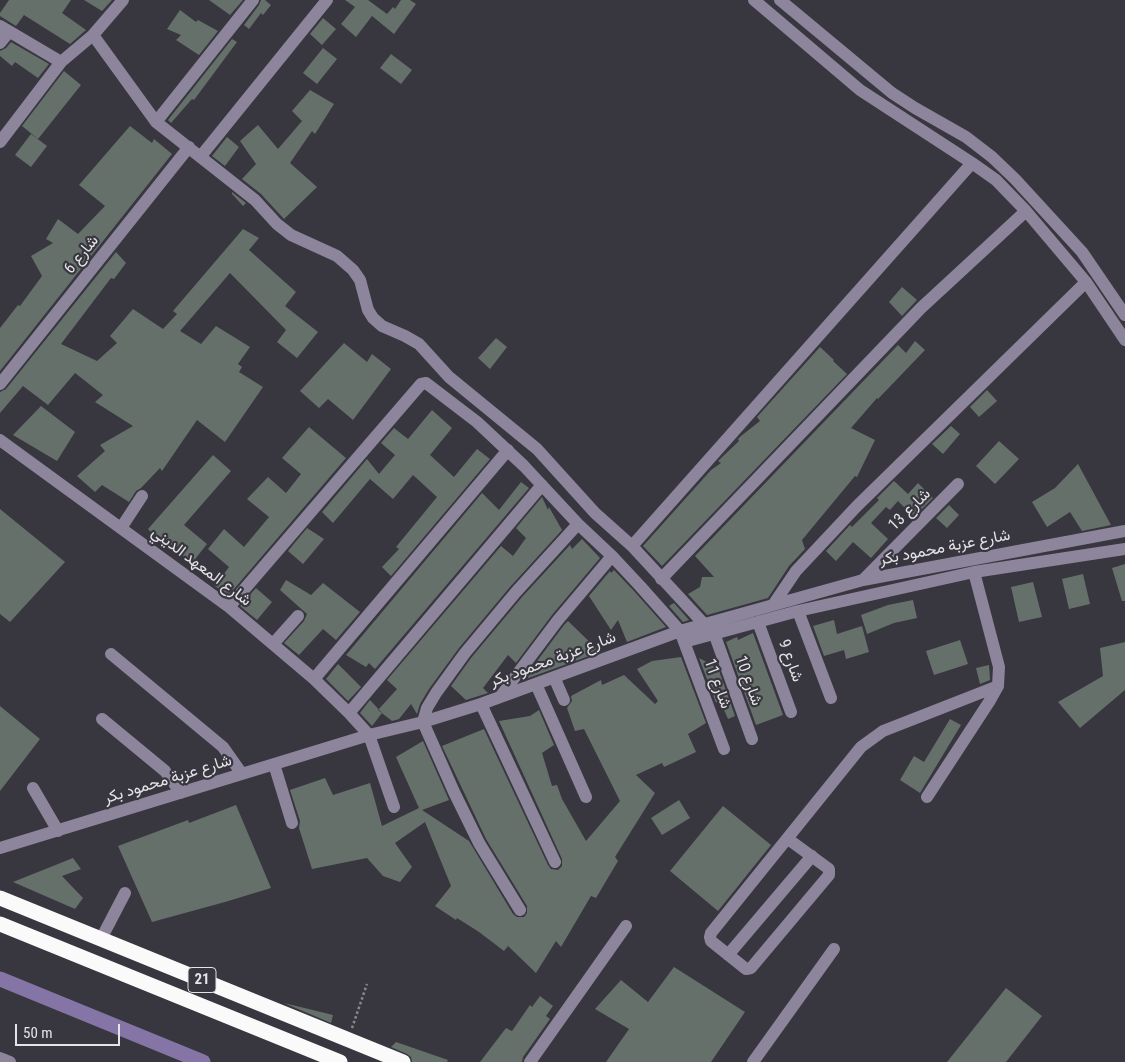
<!DOCTYPE html>
<meta charset="utf-8">
<style>
body{margin:0}
#map{position:relative;width:1125px;height:1062px;overflow:hidden;background:#38363e;font-family:"Roboto Condensed",sans-serif}
canvas{display:block}
.scale{position:absolute;left:15px;top:1024px;width:105px;height:22px;box-sizing:border-box;border:2px solid #e5e3e8;border-top:0;padding-left:6px;font-size:15px;line-height:18px;white-space:nowrap;color:#e5e3e8;-webkit-text-stroke:4px #38363e;paint-order:stroke}
</style>
<div id="map">
<canvas width="1125" height="1062"></canvas>
<div class="scale">50 m</div>
</div>
<script>
const ctx = document.querySelector('canvas').getContext('2d');
ctx.lineJoin = 'round';
function strokePath(path, color, width, dash) { ctx.strokeStyle = color; ctx.lineWidth = width; ctx.lineCap = dash ? 'butt' : 'round'; ctx.setLineDash(dash || []); ctx.stroke(path); }
function fill(path, color) { ctx.fillStyle = color; ctx.fill(path, 'evenodd'); }
function label(font, color, halo, rows, align = 'center') {
  ctx.font = font + ' "Roboto Condensed",Vazirmatn,sans-serif'; ctx.lineWidth = 4.5; ctx.setLineDash([]); ctx.textBaseline = 'middle'; ctx.strokeStyle = halo; ctx.fillStyle = color; for (const [text, x, y, turn = 0] of rows) {
    ctx.save(); ctx.translate(x, y); ctx.rotate((+turn || 0) * Math.PI / 180); ctx.textAlign = isNaN(turn) ? turn : align; if (halo) ctx.strokeText(text, 0, 0); ctx.fillText(text, 0, 0); ctx.restore();
  }
}
strokePath(new Path2D(`
 M0 979 203 1062`), '#8574a6', 15);
fill(new Path2D(`
 M9 0H71L62 13 86 30 70 44 24 15 16 26 0 16V13Z
 M84 0H112L102 11Z
 M209 0H243L230 15Z
 M261 0H265L271 5 263 15 261 13 249 29 244 25 259 5Z
 M345 0H368L387 14 393 7 395 9 401 0H410L416 4 394 34 372 16 356 37 341 24 355 7Z
 M180 10 196 22 198 20 218 31 199 55 176 40 181 35 167 29Z
 M323 18 336 29 322 45 310 34Z
 M232 39 237 42 194 100 192 99 171 123 168 120Z
 M11 42 49 64 38 78 15 62 12 66 0 56V51L6 48Z
 M323 48 337 59 317 84 303 73Z
 M391 54 412 70 401 84 380 68Z
 M64 71 81 85 38 139 22 126Z
 M310 90 334 104 315 134 312 131 290 163 317 187 284 219 261 194 242 179 256 164 240 141 258 125 278 149 302 121 292 111Z
 M130 126 152 143 154 139 172 154 0 371V328L18 305 20 306 42 276 31 256 53 243 46 239 58 219 78 234 105 206 79 185Z
 M31 134 47 146 31 167 15 155Z
 M227 137 239 147 225 166 212 156Z
 M232 192 246 203 243 206 232 194Z
 M243 229 259 238 249 250 296 292 285 306 318 332 297 358 277 342 286 330 230 273 180 331 201 344 216 326 250 347 238 364 242 367 239 372 263 387 225 442 197 420 162 471 160 468 141 488 136 491 129 502 102 485 95 492 77 476 105 451 100 445 133 426 95 402 103 395 75 373 48 405 23 386 0 413V392L6 389 116 252 126 263 114 279 111 278 61 344 97 361 117 343 110 336 133 309 163 329 177 314 173 311Z
 M902 287 917 300 902 316 889 302Z
 M496 338 507 347 490 369 478 358Z
 M915 341 925 350 878 399 877 398 851 428 875 440 857 477 855 476 802 540 805 549 789 566 768 598 707 615 688 594 700 587 702 577H714L695 556 898 345 906 353Z
 M344 343 367 362 372 354 391 369 353 420 328 399 319 408 300 391Z
 M820 347 834 360 833 361 847 374 662 566 643 546 711 470 721 463 718 461 739 441 738 439 741 436 760 421 757 417Z
 M987 390 997 401 979 417 970 407Z
 M41 406 75 432 57 461 13 435Z
 M432 410 452 428 430 455 454 477 477 449 490 459 391 576 382 567 399 549 396 547 437 497 413 475 393 499 370 479 333 523 322 512 367 459 379 474 395 455 381 443 394 428 408 439Z
 M951 426 960 434 943 454 932 444Z
 M309 427 346 458 228 596 215 586 229 567 208 549 224 529 244 547 269 517 247 499 268 477 286 493 301 474 282 458Z
 M999 441 1019 459 995 484 976 466Z
 M213 455 231 471 184 525 207 544 192 563 168 543 165 547 148 529Z
 M1078 464 1111 525 1082 531 1070 512 1047 527 1032 502 1055 488Z
 M894 481 908 494 918 483 933 498 914 517 898 501 890 510 886 507 871 523 888 539 871 558 853 542 836 561 826 551 850 525 852 527 879 500 877 498Z
 M521 482 529 488 375 669 369 663 366 667 346 655 482 493 499 510Z
 M542 497 548 510 549 507 562 530 510 587 459 648 429 689 420 704 417 714 411 704 399 719 392 721 378 710 397 689 387 680 501 546 513 556 526 538 516 528Z
 M949 505 959 515 947 528 936 518Z
 M0 509 65 562 10 622 0 614Z
 M307 528 324 539 303 564 288 551Z
 M582 539 600 558 552 615 516 663 508 655 483 688 488 693 466 700 451 686 471 658 522 597 570 545 572 549Z
 M1125 564V601H1122L1112 568Z
 M614 570 634 591 666 627 627 642 618 620 611 630 589 596 610 571 611 573Z
 M1083 574 1090 604 1069 609 1062 579Z
 M286 580 311 595 323 583 360 612 336 640 323 629 299 655 284 643 304 621 307 614 280 590Z
 M1033 582 1042 617 1019 622 1011 587Z
 M256 588 272 602 257 620 240 606Z
 M913 600 917 618 894 623 867 634 861 615 888 605Z
 M674 603 689 620 683 622 669 606Z
 M834 620 837 634 862 626 869 652 846 659 844 650 824 656 813 626Z
 M568 621 600 652 523 680 564 625Z
 M753 633 783 715 756 725 726 642 737 637 738 640Z
 M960 640 968 664 934 675 926 651Z
 M1125 642V690L1080 728 1058 702 1103 676 1100 648Z
 M681 657 706 723 688 734 696 752 664 767 662 763 636 775 655 793 615 857 618 861 596 898 591 896 561 947 556 941 536 973 508 946 504 951 479 932 457 918 456 920 435 906 451 886 425 822 395 843 412 867 400 882 383 876 367 858 312 869 299 828 300 821 290 790 325 778 333 795 370 783 382 826 419 808 396 757 423 741 449 800 422 810 469 841 513 914 517 917H524L527 913V906L486 839 442 746 484 729 548 865 551 869 558 870 562 866V859L499 721 530 716 539 710 554 745 542 753 552 786 557 785 562 799 586 841 620 801 584 729 575 731 567 708 572 701 571 696 601 680 602 685 624 675 655 704 658 701 637 669 652 661Z
 M699 658 718 668 735 716 728 719 719 698 716 703Z
 M338 664 361 687 348 701 326 679Z
 M989 665 990 680 980 684 976 668Z
 M370 700 382 713 372 726 360 713Z
 M0 706 40 739 0 791Z
 M950 719 961 725 920 793 900 780 914 756 924 762Z
 M679 800 690 818 662 835 651 818Z
 M236 805 271 888 225 902 152 922 118 846 188 820 189 823Z
 M723 806 771 845 718 911 670 871Z
 M73 858 81 869 62 876 83 898 75 909 13 882Z
 M674 967 745 1012 711 1062H606L629 1029 595 1009 621 980 648 1002Z
 M1006 988 1042 1016 1006 1062H947Z
 M540 996 553 1006 546 1016 550 1019 523 1057 522 1062H480L506 1028 512 1031 530 1005 532 1007Z
 M284 1003 333 1015 331 1023Z
 M396 1042 448 1060 447 1062H412L411 1057 407 1054 391 1047Z`), '#66706b');
strokePath(new Path2D(`
 M352 1028 367 984`), '#8a888f', 2.5, [2.5, 2.5]);
strokePath(new Path2D(`
 M754 0 860 90 972 163 996 180 1026 211 1086 282 1125 340
 M780 0 892 93 915 108 966 137 992 157 1015 179 1082 252 1125 315
 M0 26 61 62 93 35 156 122 255 200 277 224 291 235 337 256 353 270 360 280 368 310 373 318 382 326 405 336 419 344 449 377 537 449 595 513 632 546 704 624
 M93 35 123 0
 M0 43 9 32
 M156 122 253 0
 M0 142 61 62
 M201 156 327 0
 M0 384 189 147
 M0 440 229 607 314 679 349 713 369 735 394 807
 M121 528 142 496
 M632 546 972 163
 M661 579 921 308 1026 211
 M863 580 958 484
 M773 605 796 571 857 506 1086 282
 M229 607 421 384 426 383 477 422 524 466 578 524 612 556 640 586 680 631 724 749
 M798 611 831 698
 M758 622 791 712
 M714 633 752 739
 M684 642 798 611 974 572 1125 549
 M273 644 298 616
 M111 654 223 747 242 774
 M554 677 564 700
 M314 679 508 450
 M536 684 586 797
 M500 697 558 620 612 556
 M481 704 555 862
 M349 713 542 485
 M102 719 165 771 181 793
 M274 764 292 823
 M33 788 58 831
 M927 797 989 702 998 686 999 667 974 572
 M788 839 829 869V875L751 968 746 969 711 941 710 937 711 933 861 747 883 731 998 686
 M0 848 369 735 423 722 481 704 680 631 863 580 1125 531
 M520 910 479 843 454 792 423 722 427 708 436 693 465 653 516 592 578 524
 M101 939 125 893
 M728 955 812 856
 M0 1058 10 1062
 M530 1062 626 926
 M753 1062 834 949`), '#8c859b', 12);
strokePath(new Path2D(`
 M0 898 403 1062
 M0 924 340 1062`), '#fafafa', 15);
for (const [x, y, w] of [
 [202,980,28]
]) { const box = new Path2D(); box.roundRect(x - w / 2, y - 12.5, w, 25, 4); ctx.fillStyle = '#38363e'; ctx.fill(box); strokePath(box, '#e5e3e8', 1); }
label('bold 15px', '#e5e3e8', null, [
 ["21",202,980]
]);
label('16px', '#e5e3e8', '#38363e', [
 ["شارع 6",82,255,-51],
 ["شارع 13",910,510,-45],
 ["شارع عزبة محمود بكر",945,548,-11],
 ["شارع المعهد الديني",201,567,37],
 ["شارع عزبة محمود بكر",553,660,-20],
 ["شارع 9",790,661,70],
 ["شارع 10",748,681,70],
 ["شارع 11",717,684,70],
 ["شارع عزبة محمود بكر",168,780,-17]
]);
</script>
